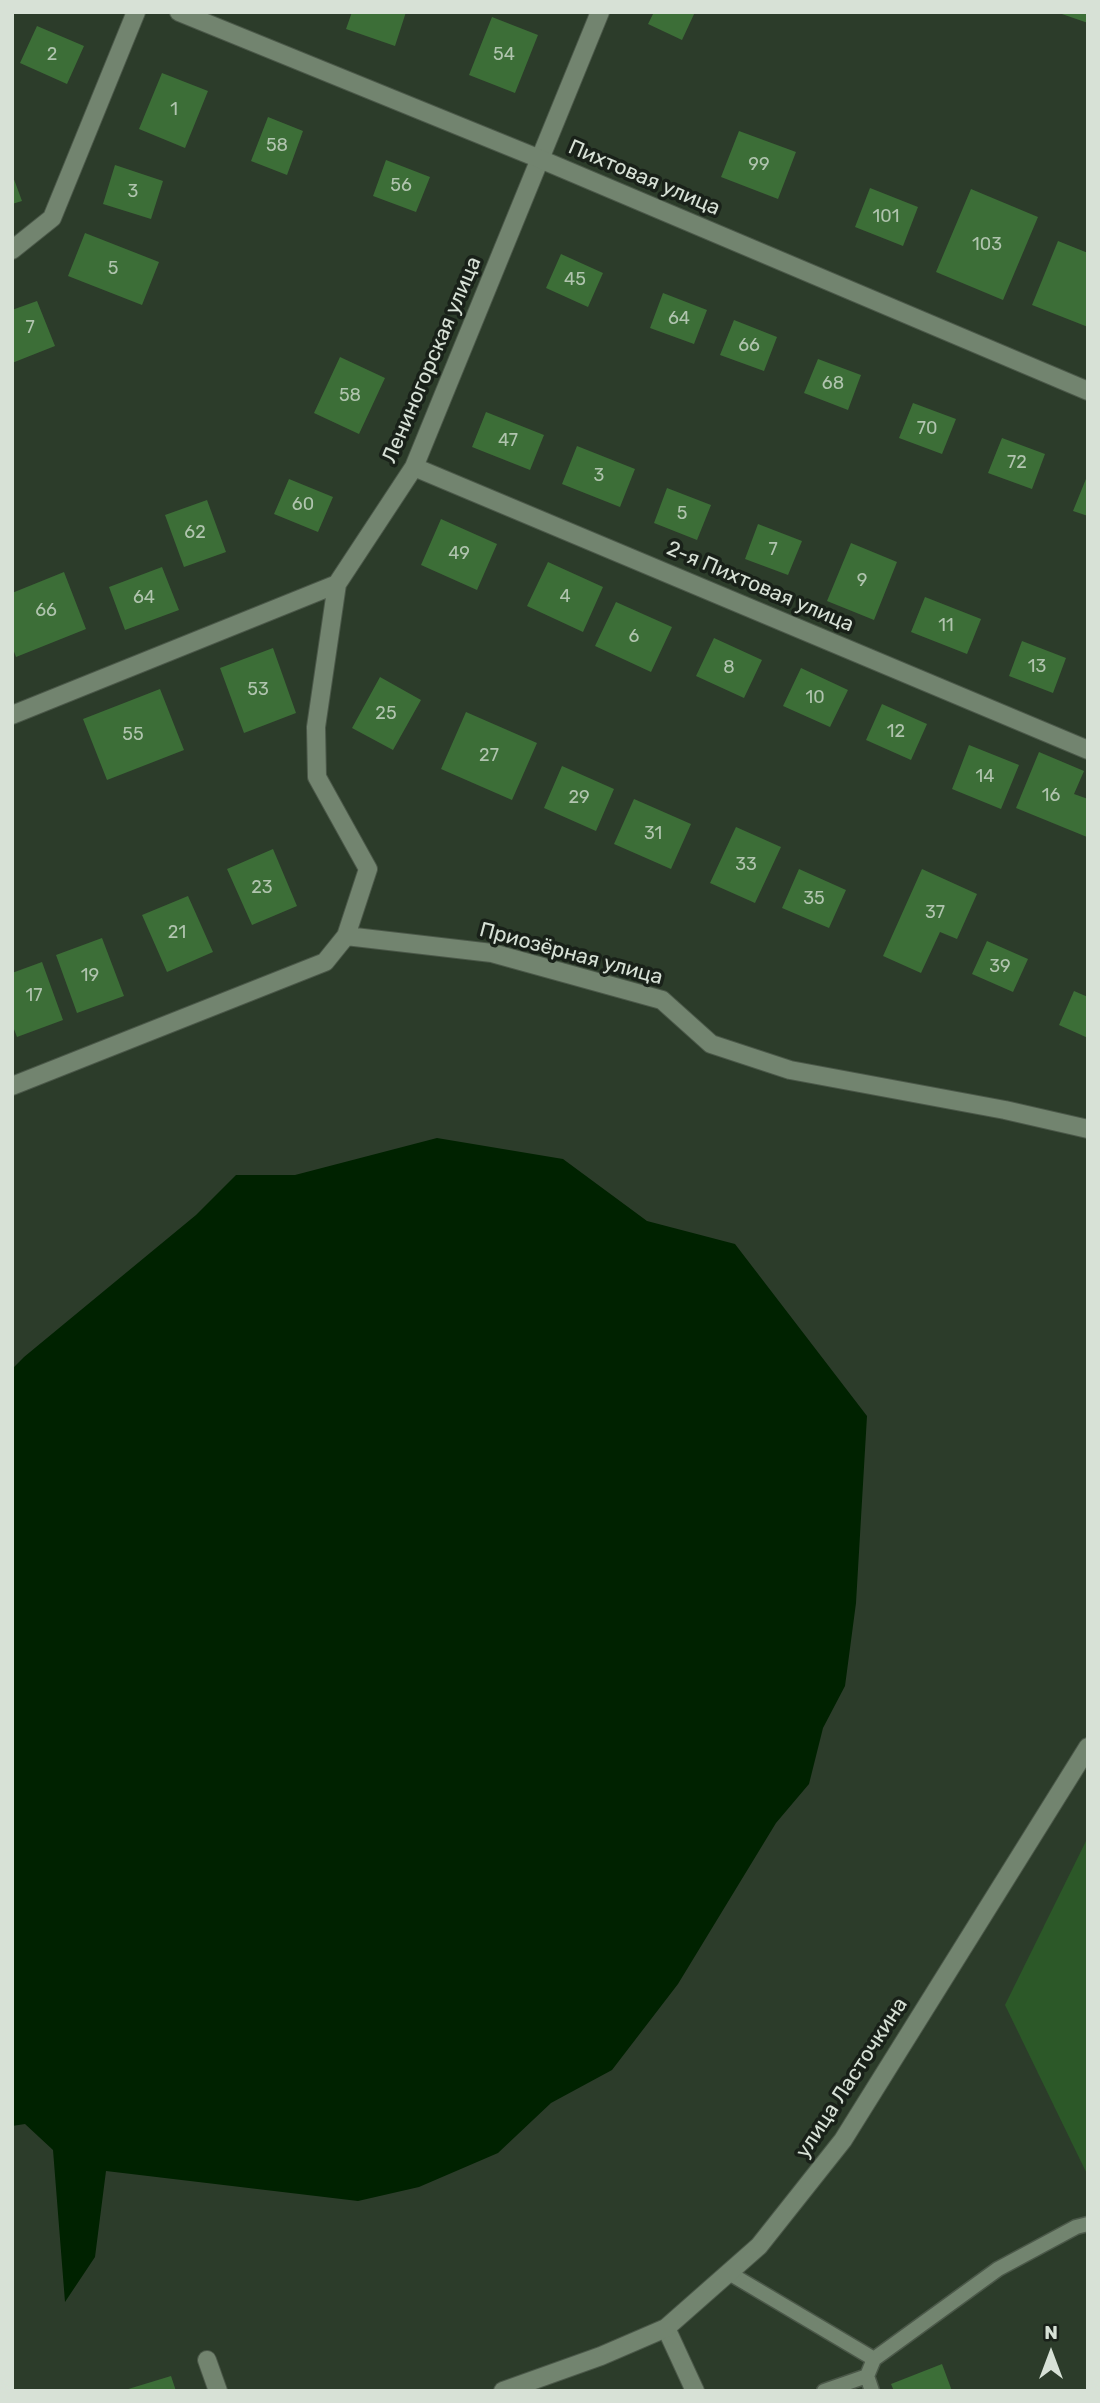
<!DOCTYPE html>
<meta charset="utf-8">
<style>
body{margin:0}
#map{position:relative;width:1100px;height:2403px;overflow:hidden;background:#2c3c2a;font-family:Rubik,sans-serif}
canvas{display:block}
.frame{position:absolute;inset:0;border:14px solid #d7e1d6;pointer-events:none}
.north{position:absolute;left:1016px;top:2319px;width:70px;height:70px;-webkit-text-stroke:5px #192119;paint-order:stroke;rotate:0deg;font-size:19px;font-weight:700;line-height:28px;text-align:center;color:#d7e1d6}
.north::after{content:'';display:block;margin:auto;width:24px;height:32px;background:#d7e1d6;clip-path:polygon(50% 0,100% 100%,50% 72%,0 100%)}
</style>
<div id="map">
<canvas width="1100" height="2403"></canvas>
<div class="frame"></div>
<div class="north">N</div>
</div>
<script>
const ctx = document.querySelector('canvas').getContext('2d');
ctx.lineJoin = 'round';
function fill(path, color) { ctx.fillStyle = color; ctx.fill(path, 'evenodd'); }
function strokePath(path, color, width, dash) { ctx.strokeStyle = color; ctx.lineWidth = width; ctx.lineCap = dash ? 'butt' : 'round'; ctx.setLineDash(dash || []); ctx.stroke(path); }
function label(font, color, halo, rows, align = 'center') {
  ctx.font = font + ' Rubik,sans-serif'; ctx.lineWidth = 7; ctx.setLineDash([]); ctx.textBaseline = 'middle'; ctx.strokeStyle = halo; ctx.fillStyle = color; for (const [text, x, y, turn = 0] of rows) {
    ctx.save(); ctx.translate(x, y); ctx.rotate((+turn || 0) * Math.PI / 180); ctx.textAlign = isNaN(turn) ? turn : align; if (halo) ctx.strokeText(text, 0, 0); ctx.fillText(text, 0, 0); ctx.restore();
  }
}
fill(new Path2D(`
 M1088 1837V2176L1005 2005Z`), '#2c5828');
fill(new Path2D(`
 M437 1138 563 1159 647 1221 735 1244 867 1416 856 1603 845 1686 823 1728 809 1784 776 1823 678 1984 612 2070 551 2103 498 2153 419 2187 358 2201 106 2171 95 2257 65 2302 53 2150 25 2124 12 2126V1369L24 1357 196 1215 236 1175H295Z`), '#020');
fill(new Path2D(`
 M352 12H406L395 46 346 29Z
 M654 12H695L682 40 648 24Z
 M1059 12H1088V23L1059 13Z
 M492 17 538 35 515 93 469 75Z
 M37 26 84 46 67 84 20 63Z
 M162 73 208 91 185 148 139 129Z
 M268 117 303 131 287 175 251 161Z
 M739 131 796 152 778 199 721 177Z
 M386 160 430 177 416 212 373 196Z
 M115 165 163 181 151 219 103 204Z
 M12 174 22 201 12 204Z
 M870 188 918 207 903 246 855 227Z
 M971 189 1038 217 1003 300 936 272Z
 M85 233 159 262 142 305 68 276Z
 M1058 241 1088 253V327L1032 305Z
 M561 254 603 273 588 307 546 288Z
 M663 293 707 310 694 344 650 328Z
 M37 301 55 346 12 363V310Z
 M734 320 777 337 764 371 720 355Z
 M340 357 385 378 359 434 314 413Z
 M818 359 861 375 848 410 804 393Z
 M913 403 956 419 942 454 899 438Z
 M486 412 544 435 530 470 472 447Z
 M1002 438 1045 454 1032 489 988 473Z
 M577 446 635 469 620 507 562 484Z
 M1088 474V516L1073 511Z
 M289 479 333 497 318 532 274 514Z
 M667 488 711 505 697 540 654 523Z
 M207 500 226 552 184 567 165 515Z
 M441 519 497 544 477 590 421 565Z
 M758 524 802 541 788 575 745 559Z
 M851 543 897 562 874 620 827 601Z
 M548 562 603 587 583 632 527 606Z
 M162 567 179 610 125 630 109 587Z
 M64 572 86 629 16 657 12 646V593Z
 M925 597 981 619 967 654 911 632Z
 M616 602 672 627 651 672 595 646Z
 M714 638 762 660 744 698 696 676Z
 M1022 641 1066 658 1053 693 1009 676Z
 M273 648 296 713 244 733 220 668Z
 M801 668 848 690 830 727 783 706Z
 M380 677 421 700 393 750 352 728Z
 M160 689 184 750 107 780 83 719Z
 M882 704 927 724 911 760 866 740Z
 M466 712 537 743 512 800 441 769Z
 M969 745 1019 765 1001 809 952 789Z
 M1039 752 1084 771 1074 794 1088 799 1087 837 1016 808Z
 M562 766 614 789 596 831 544 808Z
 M634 799 691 824 671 869 614 844Z
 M736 827 781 847 755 903 710 883Z
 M273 849 297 906 252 925 227 869Z
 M799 869 846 890 829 928 782 908Z
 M922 869 977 894 957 939 940 932 921 973 883 956Z
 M188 896 213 952 167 972 142 915Z
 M102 938 124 996 77 1013 56 955Z
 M987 941 1028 959 1013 992 972 974Z
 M42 962 63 1020 17 1037 12 1024V973Z
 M1074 991 1088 997V1038L1059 1025Z
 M942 2364 952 2391H894L891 2384Z
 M171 2376 176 2391H125V2390Z`), '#3c6e37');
const service = new Path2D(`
 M729 2273 874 2359 867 2376 872 2391
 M874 2359 998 2269 1076 2227 1088 2224
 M824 2391 867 2376`);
const pedestrian = new Path2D(`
 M207 2360 218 2391`);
const minor = new Path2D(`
 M12 250 52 218 136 12
 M414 467 1088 750
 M337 584 316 727 317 777 368 869 346 936
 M12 715 337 584 414 467 600 12
 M12 1086 325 962 346 936 492 953 662 1000 711 1044 790 1070 1005 1110 1088 1129
 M666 2328 695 2391`);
const tertiary = new Path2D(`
 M179 12 540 159 1088 391
 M503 2391 601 2356 666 2328 759 2246 843 2140 1088 1747`);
strokePath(service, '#4b5849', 17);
strokePath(pedestrian, '#4b5849', 20);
strokePath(minor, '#4b5849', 20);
strokePath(tertiary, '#4b5849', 20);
strokePath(service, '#72846f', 14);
strokePath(pedestrian, '#72846f', 18);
strokePath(minor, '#72846f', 18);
strokePath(tertiary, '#72846f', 18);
label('18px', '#b0c4ae', null, [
 ["2",52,55],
 ["54",504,55],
 ["1",174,110],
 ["58",277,146],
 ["99",759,165],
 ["56",401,186],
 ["3",133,192],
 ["101",886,217],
 ["103",987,245],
 ["5",113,269],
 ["45",575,280],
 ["64",679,319],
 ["7",30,328],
 ["66",749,346],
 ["68",833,384],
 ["58",350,396],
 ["70",927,429],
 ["47",508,441],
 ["72",1017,463],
 ["3",599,476],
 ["60",303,505],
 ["5",682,514],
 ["62",195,533],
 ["7",773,550],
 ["49",459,554],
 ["9",862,581],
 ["4",565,597],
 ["64",144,598],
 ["66",46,611],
 ["11",946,626],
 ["6",634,637],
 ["13",1037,667],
 ["8",729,668],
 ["53",258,690],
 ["10",815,698],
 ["25",386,714],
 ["12",896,732],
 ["55",133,735],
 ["27",489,756],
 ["14",985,777],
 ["16",1051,796],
 ["29",579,798],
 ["31",653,834],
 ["33",746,865],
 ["23",262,888],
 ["35",814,899],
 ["37",935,913],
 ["21",177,933],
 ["39",1000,967],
 ["19",90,976],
 ["17",34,996]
]);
label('21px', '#d7e1d6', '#192119', [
 ["Пихтовая улица",644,178,23],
 ["Лениногорская улица",432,360,-67],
 ["2-я Пихтовая улица",760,587,23],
 ["Приозёрная улица",571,954,15],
 ["улица Ласточкина",852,2078,-57]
]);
</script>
